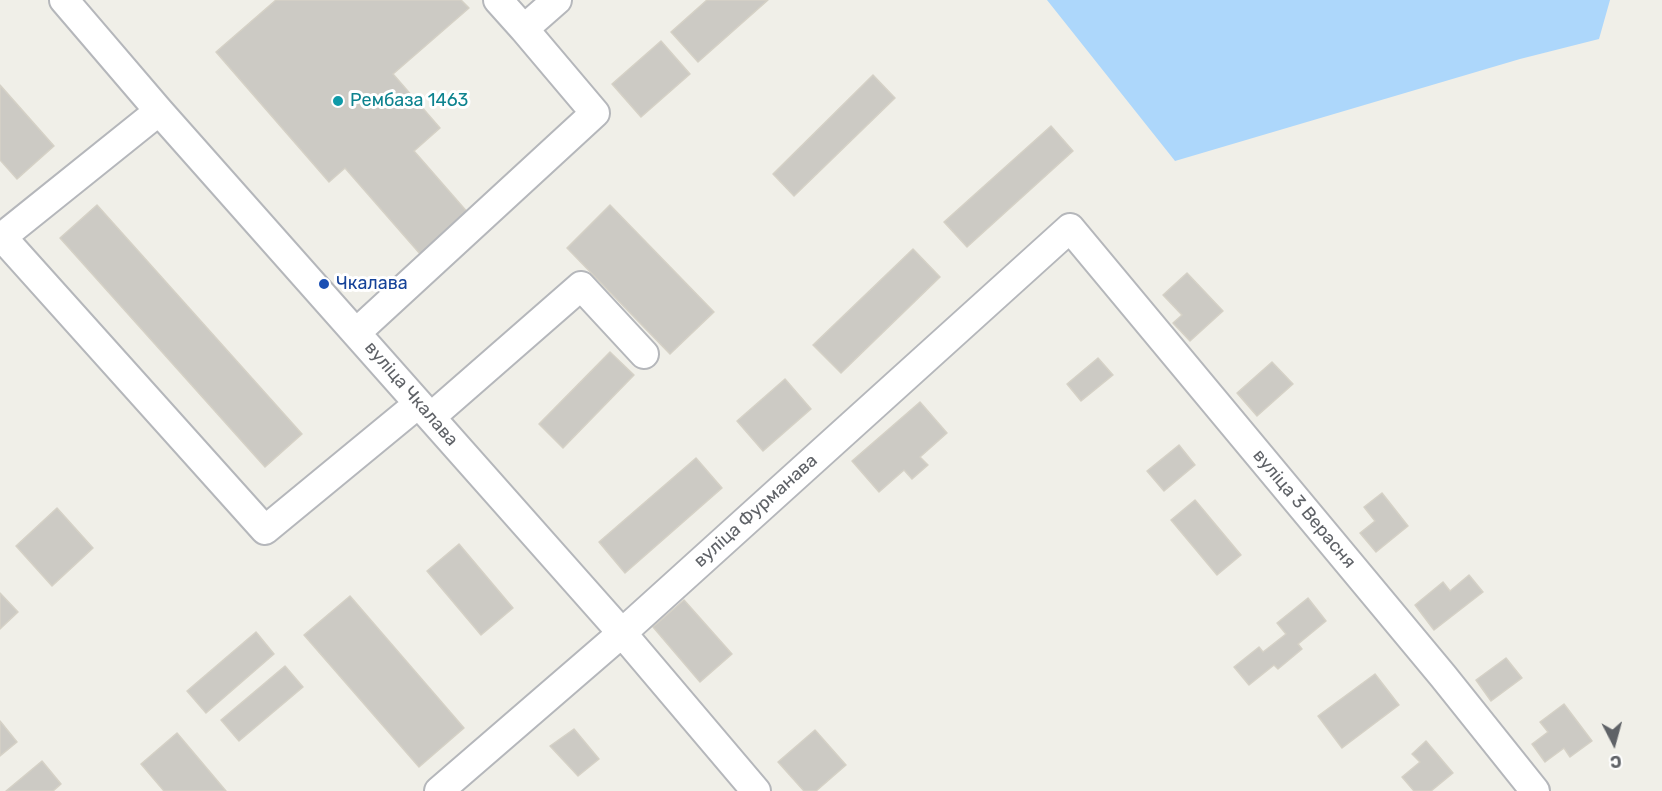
<!DOCTYPE html>
<meta charset="utf-8">
<style>
body{margin:0}
#map{position:relative;width:1662px;height:791px;overflow:hidden;background:#f0efe8;font-family:Rubik,sans-serif}
canvas{display:block}
.north{position:absolute;left:1584px;top:713px;width:60px;height:60px;-webkit-text-stroke:4px #fff;paint-order:stroke;rotate:174deg;font-size:16px;font-weight:700;line-height:24px;text-align:center;color:#5f6267}
.north::after{content:'';display:block;margin:auto;width:21px;height:27px;background:#5f6267;clip-path:polygon(50% 0,100% 100%,50% 72%,0 100%)}
</style>
<div id="map">
<canvas width="1662" height="791"></canvas>
<div class="north">С</div>
</div>
<script>
const ctx = document.querySelector('canvas').getContext('2d');
ctx.lineJoin = 'round';
function fill(path, color) { ctx.fillStyle = color; ctx.fill(path, 'evenodd'); }
function strokePath(path, color, width, dash) { ctx.strokeStyle = color; ctx.lineWidth = width; ctx.lineCap = dash ? 'butt' : 'round'; ctx.setLineDash(dash || []); ctx.stroke(path); }
function label(font, color, halo, rows, align = 'center') {
  ctx.font = font + ' Rubik,sans-serif'; ctx.lineWidth = 6; ctx.setLineDash([]); ctx.textBaseline = 'middle'; ctx.strokeStyle = halo; ctx.fillStyle = color; for (const [text, x, y, turn = 0] of rows) {
    ctx.save(); ctx.translate(x, y); ctx.rotate((+turn || 0) * Math.PI / 180); ctx.textAlign = isNaN(turn) ? turn : align; if (halo) ctx.strokeText(text, 0, 0); ctx.fillText(text, 0, 0); ctx.restore();
  }
}
fill(new Path2D(`
 M1047 0H1610L1599 39 1520 59 1175 161Z`), '#add7fb');
const building = new Path2D(`
 M276 0H461L469 8 393 74 440 128 414 151 469 214 421 255 345 168 329 182 216 52Z
 M707 0H768L698 62 671 32Z
 M661 41 690 74 641 117 612 84Z
 M873 75 895 98 794 196 773 174Z
 M0 85 54 146 17 179 0 160Z
 M1051 126 1073 151 967 247 944 222Z
 M97 205 302 434 265 467 60 238Z
 M610 205 714 312 670 354 567 248Z
 M913 249 940 277 841 373 813 345Z
 M1187 273 1223 311 1190 341 1173 323 1182 315 1163 295Z
 M610 352 634 375 563 448 539 424Z
 M1098 358 1113 375 1081 401 1067 384Z
 M1272 362 1293 384 1257 416 1237 393Z
 M785 379 811 409 763 451 737 421Z
 M920 402 947 433 920 457 928 465 912 479 904 470 879 492 852 461Z
 M1179 445 1195 465 1164 491 1147 471Z
 M696 458 722 488 625 573 599 542Z
 M1382 493 1408 526 1376 552 1360 533 1375 521 1364 507Z
 M1195 500 1241 555 1217 575 1171 520Z
 M57 508 93 548 52 586 16 546Z
 M459 544 513 608 481 635 427 571Z
 M1469 575 1483 592 1434 630 1415 605 1443 582 1450 591Z
 M0 593 18 612 0 629Z
 M350 596 464 728 419 767 304 635Z
 M1308 598 1326 621 1298 644 1302 649 1278 669 1274 665 1249 685 1234 667 1259 647 1263 652 1286 634 1277 623Z
 M684 600 732 654 700 682 653 627Z
 M256 632 274 654 206 713 187 691Z
 M1506 658 1522 678 1491 701 1476 680Z
 M285 666 303 687 239 741 221 720Z
 M1375 674 1399 705 1342 748 1318 716Z
 M1564 704 1592 741 1570 757 1564 748 1545 762 1532 744 1548 732 1540 722Z
 M0 721 17 742 0 756Z
 M574 729 599 759 578 776 550 746Z
 M815 730 846 765 816 791H804L778 762Z
 M177 733 226 791H164L141 764Z
 M1426 741 1453 773 1431 791H1414L1402 777 1420 762 1412 754Z
 M42 761 61 784 53 791H6Z`);
fill(building, '#cccac4');
strokePath(building, '#d5d1c6', 1.5);
const minor = new Path2D(`
 M64 0 159 111 622 633 756 791
 M498 0 524 29 557 0
 M159 111 2 237 265 530 418 404
 M357 332 595 113 524 29
 M431 417 581 286 644 354
 M439 791 622 633 1070 228 1443 676 1535 791`);
strokePath(minor, '#b5b7bb', 32);
strokePath(minor, '#fff', 28);
for (const [x, y, r, color] of [
 [338,101,6,"#0f9aa8"],
 [324,284,6,"#1a4fb4"]
]) { const dot = new Path2D(); dot.arc(x, y, r, 0, 2 * Math.PI); ctx.fillStyle = color; ctx.fill(dot); strokePath(dot, '#fff', 2); }
label('18px', '#0d838f', '#fff', [
 ["Рембаза 1463",350,101]
], 'left');
label('18px', '#164399', '#fff', [
 ["Чкалава",336,284]
], 'left');
label('18px', '#5f6267', '#fff', [
 ["вуліца Чкалава",411,394,49],
 ["вуліца 3 Верасня",1304,509,50],
 ["вуліца Фурманава",756,511,-42]
]);
</script>
